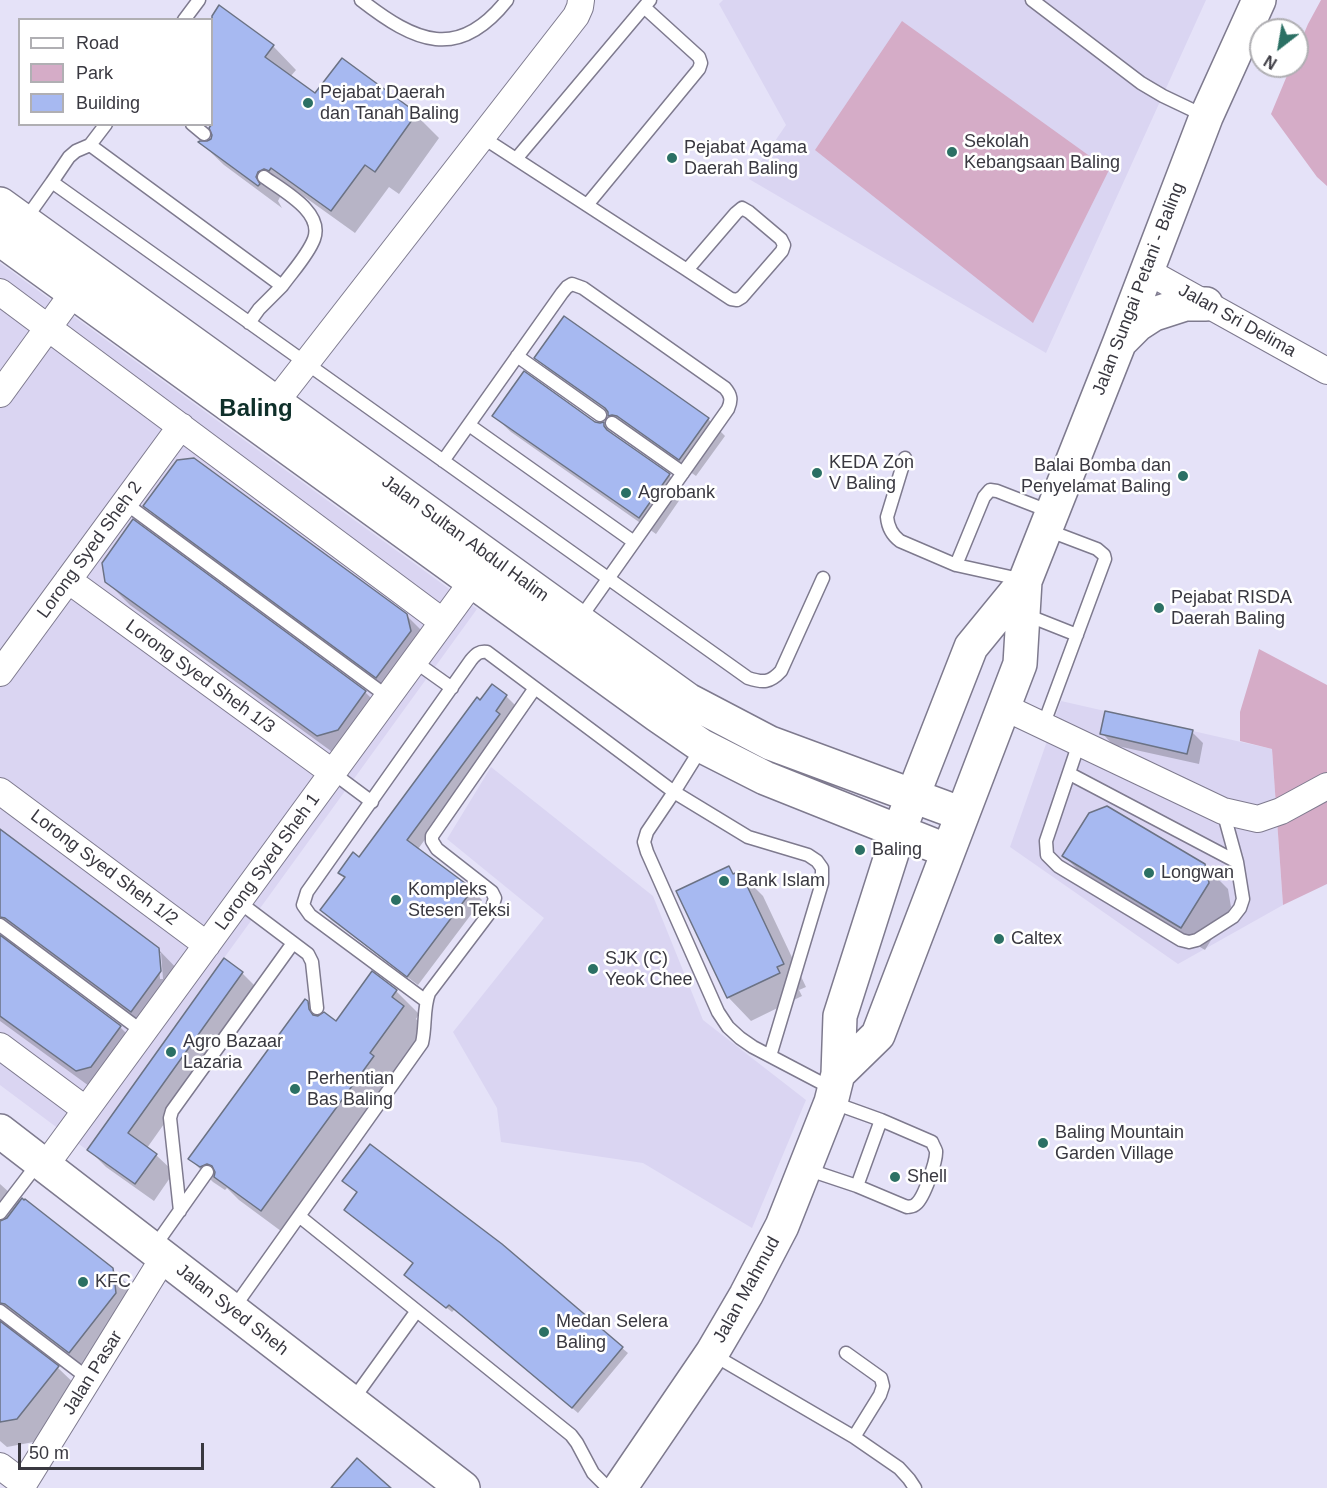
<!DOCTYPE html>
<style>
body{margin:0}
#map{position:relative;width:1327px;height:1488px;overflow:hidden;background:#e5e2f8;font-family:Helvetica,sans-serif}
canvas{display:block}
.legend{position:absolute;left:18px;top:18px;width:195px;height:108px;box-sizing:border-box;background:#fff;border:2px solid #b0afb3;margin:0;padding:8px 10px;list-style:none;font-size:18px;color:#393840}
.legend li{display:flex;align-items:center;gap:12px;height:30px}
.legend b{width:30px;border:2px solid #b0afb3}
.north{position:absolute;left:1249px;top:18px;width:60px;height:60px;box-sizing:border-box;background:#fff;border:2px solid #b0afb3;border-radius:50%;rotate:211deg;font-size:16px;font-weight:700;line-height:24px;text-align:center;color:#393840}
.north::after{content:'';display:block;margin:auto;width:21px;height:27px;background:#2b7064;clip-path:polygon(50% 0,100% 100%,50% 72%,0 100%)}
.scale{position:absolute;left:18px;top:1443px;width:186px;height:27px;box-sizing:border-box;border:3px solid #393840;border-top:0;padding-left:8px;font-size:18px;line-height:21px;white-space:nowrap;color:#393840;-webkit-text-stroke:4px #fff;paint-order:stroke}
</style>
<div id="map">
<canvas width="1327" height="1488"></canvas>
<ul class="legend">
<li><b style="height:8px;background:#fff"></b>Road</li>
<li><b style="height:16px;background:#d5acc7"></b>Park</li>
<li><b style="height:16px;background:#a7b9f1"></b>Building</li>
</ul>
<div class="north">N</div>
<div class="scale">50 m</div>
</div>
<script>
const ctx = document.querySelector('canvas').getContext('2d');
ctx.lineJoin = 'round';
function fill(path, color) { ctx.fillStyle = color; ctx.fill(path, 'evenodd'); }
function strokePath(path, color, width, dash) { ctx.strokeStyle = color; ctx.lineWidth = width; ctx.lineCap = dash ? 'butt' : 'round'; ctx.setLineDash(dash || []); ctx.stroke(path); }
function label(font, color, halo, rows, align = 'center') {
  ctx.font = font + ' Helvetica,sans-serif'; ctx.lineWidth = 5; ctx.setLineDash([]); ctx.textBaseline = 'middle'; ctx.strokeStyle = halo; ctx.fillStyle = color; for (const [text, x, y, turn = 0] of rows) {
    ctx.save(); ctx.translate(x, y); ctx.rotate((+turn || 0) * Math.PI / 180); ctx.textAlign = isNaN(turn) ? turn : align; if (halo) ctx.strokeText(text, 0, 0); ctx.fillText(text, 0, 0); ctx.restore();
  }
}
fill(new Path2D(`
 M723 0H1206L1046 353 749 179 786 125 719 4Z
 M0 263 477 609 224 958 87 1150 0 1085Z
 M1061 701 1272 749 1283 905 1178 964 1010 847Z
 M491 767 653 896 703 1020 806 1100 752 1228 643 1163 501 1142 497 1108 453 1032 544 918 447 839Z`), '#dad5f2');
fill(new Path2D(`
 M1321 0H1327V186L1317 177 1271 114 1291 66H1297V50L1308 24Z
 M902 21 1109 170 1033 323 815 150Z
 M1259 649 1327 685V884L1283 905 1272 749 1240 741V712Z`), '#d5acc7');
fill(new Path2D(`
 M219 8 273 46 296 70 290 77 316 96 342 60 416 115 439 138 399 194 389 187 355 233 295 190 293 193 281 195 278 201 282 208 224 165 201 143H207L212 140 213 131 207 124H212L211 20Z
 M564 318 708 419 725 436 696 476 635 433 626 432 610 415 553 374 536 358Z
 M494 416 603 424 620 441 669 475 685 492 656 534 511 432Z
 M145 506 406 615 430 639 400 700 168 529Z
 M134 522 365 692 389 716 342 759 130 605 106 581Z
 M506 696 516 706 509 725 418 849 472 890 482 900 418 985 331 920 322 910 346 878 340 872 359 859 481 702Z
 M1192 732 1203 743 1199 764 1113 745 1102 733Z
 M0 830 158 949 181 973 155 1035 16 944 15 949 120 1027 143 1050 100 1094 0 1021ZM158 953H161L163 979H160Z
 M1064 856 1204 865 1228 889 1231 907 1205 950 1087 879Z
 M728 868 735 875 740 873 763 896 806 987 799 990 802 996 751 1021 728 997Z
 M242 973 259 990 147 1148 156 1155 174 1172 154 1201 106 1167 89 1150Z
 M396 991 419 1014 416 1019 427 1030 285 1234 239 1200 227 1188 225 1190 213 1182 190 1159 305 1001 321 1016 336 1023Z
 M0 1184 20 1202 112 1269 135 1291 92 1374 15 1327 13 1333 58 1368 80 1389 39 1441 7 1447 0 1441Z
 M411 1280 622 1348 628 1353 578 1413 455 1309 452 1312Z`), '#0003');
const building = new Path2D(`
 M219 5 274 45 265 57 315 93 342 58 417 113 375 172 365 165 331 211 271 168 269 171 264 169 258 172 256 177 260 184 258 186 198 142 200 141H207L211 139 212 135 209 128 212 124V16Z
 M564 316 709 418 679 460 617 416 612 415 608 416V412L605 408 534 358Z
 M524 371 595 422 600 423 604 422V426L607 430 670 474 639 518 492 416Z
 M194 458 407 614 411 631 376 678 143 506 177 460Z
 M133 519 366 691 338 730 317 736 105 582 102 563Z
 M492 684 507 695 496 711 500 714 407 840 473 889 407 977 320 910 345 877 338 873 353 852 359 857 477 697 480 700Z
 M1105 711 1193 730 1187 754 1100 734Z
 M1107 806 1205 864 1209 883 1181 928 1062 856 1089 813Z
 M0 829 159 948 161 971 131 1012 5 918 0 917Z
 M729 866 733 874 740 871 784 964 777 967 780 973 727 998 676 891Z
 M0 935 121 1026 91 1067 76 1071 0 1016Z
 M224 958 243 972 128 1133 157 1154 135 1184 87 1150Z
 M372 971 397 990 392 997 404 1006 370 1053 374 1056 261 1211 214 1177 215 1172 212 1166 207 1164 200 1167 188 1159 305 999 308 1001 309 1009 313 1015 318 1016 324 1012 336 1021Z
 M370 1144 502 1244 623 1347 572 1408 449 1305 446 1308 404 1275 413 1263 344 1210 357 1192 342 1181Z
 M22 1198 24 1200 25 1199 113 1268 116 1293 69 1353 5 1304 0 1303V1221L7 1218Z
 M0 1321 59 1366 17 1419 0 1422Z
 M357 1458 391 1488H331Z`);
fill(building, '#a7b9f1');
strokePath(building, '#6b7284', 1.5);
const lane = new Path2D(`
 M361 0C415 42 458 62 507 0
 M1032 0 1141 83 1163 96 1205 116
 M184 20 199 0
 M192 124 204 134
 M482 137 687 270
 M90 145 282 286C292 272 308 255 314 239 324 212 283 191 264 177
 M516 159 650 0
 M52 182 69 157 76 151 90 145 106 124
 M587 205 699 69 701 63 699 57 644 7
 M742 208 749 212 781 239 784 245 782 251 742 297 737 300 731 299 687 270 736 213Z
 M25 220 52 182 748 678C763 683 770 683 781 671L823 578
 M249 323 259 309 282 286
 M517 356 600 415
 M612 423 683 473
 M469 425 634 542
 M905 458 887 517C888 528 892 535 900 541L956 565 1024 580
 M443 461 562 293 567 287 572 284 583 288 725 388C731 395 732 400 728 409L579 620
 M125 503 388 697
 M956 565 984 497 990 490 997 491 1051 512
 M1024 614 1077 635
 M414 661 452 688
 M1043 726 1105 559 1104 555 1097 549 1047 530
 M1079 743 1046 841 1047 855 1058 866 1181 940 1189 942 1197 940 1233 917 1240 908 1243 899 1237 862 1223 811
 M702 747 674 792 647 832 644 842 647 852 718 1012 728 1027 740 1038 753 1047 833 1089
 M333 773 372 802
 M1070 774 1237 862
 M239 902 308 954 312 962 317 1008
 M0 925 143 1032
 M426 1001 310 915 303 905 307 892 471 660C476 654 479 651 487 652L674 792 748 837 808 855 817 861 822 868V883L770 1056
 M806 1169 857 1186 907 1207C912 1206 913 1207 916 1204 924 1198 937 1160 936 1151 935 1148 933 1145 932 1142L881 1120 831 1102
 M857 1186 881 1120
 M180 1211 170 1118 172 1111 293 943
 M0 1213 39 1162
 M299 1216 571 1435 577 1443 593 1473 608 1488
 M154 1247 207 1172
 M233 1309 422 1043C426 1026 423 1009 429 993L491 911 495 898 492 892 437 849 432 841V836L535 688
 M0 1311 89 1379
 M846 1353 881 1378 883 1386 880 1395 854 1437
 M712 1354 854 1437 899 1468 909 1479 915 1488
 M352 1401 416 1312`);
const street = new Path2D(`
 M1147 271 1327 371
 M0 292 443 622
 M0 394 74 292
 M275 403 576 16 580 7 581 0
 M68 580 333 773
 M0 673 181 426
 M1004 707 1223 811 1258 819 1281 811 1327 786
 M0 791 207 945
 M0 1046 86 1110
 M45 1166 483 567
 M0 1466 24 1484
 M21 1488 164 1257`);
const secondary = new Path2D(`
 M0 1131 463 1488`);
const primary = new Path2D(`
 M0 204 688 700 770 743 962 814
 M0 239 657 715 702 746 765 778 948 851
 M1121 341 1137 325 1154 314 1185 304H1206
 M838 1074 878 1035 1020 664 1025 581
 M620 1488 712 1353 746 1295 782 1226 831 1102 838 1074 840 1016 899 831 971 647 1025 581 1119 344 1206 117 1259 0`);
strokePath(lane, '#7e7a8e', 15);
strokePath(street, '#7e7a8e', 28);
strokePath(secondary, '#7e7a8e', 36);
strokePath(primary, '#7e7a8e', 36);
strokePath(lane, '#fff', 12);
strokePath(street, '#fff', 26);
strokePath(secondary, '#fff', 33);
strokePath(primary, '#fff', 33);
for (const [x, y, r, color] of [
 [308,103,6,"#2b7064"],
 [952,152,6,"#2b7064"],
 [672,158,6,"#2b7064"],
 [817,473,6,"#2b7064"],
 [1183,476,6,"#2b7064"],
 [626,493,6,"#2b7064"],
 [1159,608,6,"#2b7064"],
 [860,850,6,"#2b7064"],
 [1149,873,6,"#2b7064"],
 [724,881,6,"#2b7064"],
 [396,900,6,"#2b7064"],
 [999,939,6,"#2b7064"],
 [593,969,6,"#2b7064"],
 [171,1052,6,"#2b7064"],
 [295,1089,6,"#2b7064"],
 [1043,1143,6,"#2b7064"],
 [895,1177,6,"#2b7064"],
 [83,1282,6,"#2b7064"],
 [544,1332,6,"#2b7064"]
]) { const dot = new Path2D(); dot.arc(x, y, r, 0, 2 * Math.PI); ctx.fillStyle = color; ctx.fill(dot); strokePath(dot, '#fff', 2); }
label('18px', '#393840', '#fff', [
 ["Pejabat Daerah",320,93],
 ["dan Tanah Baling",320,114],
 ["Sekolah",964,142],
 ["Kebangsaan Baling",964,163],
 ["Pejabat Agama",684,148],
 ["Daerah Baling",684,169],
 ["KEDA Zon",829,463],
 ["V Baling",829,484],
 ["Balai Bomba dan",1171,466,"right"],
 ["Penyelamat Baling",1171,487,"right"],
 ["Agrobank",638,493],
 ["Pejabat RISDA",1171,598],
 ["Daerah Baling",1171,619],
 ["Baling",872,850],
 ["Longwan",1161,873],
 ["Bank Islam",736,881],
 ["Kompleks",408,890],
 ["Stesen Teksi",408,911],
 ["Caltex",1011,939],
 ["SJK (C)",605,959],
 ["Yeok Chee",605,980],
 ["Agro Bazaar",183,1042],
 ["Lazaria",183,1063],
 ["Perhentian",307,1079],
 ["Bas Baling",307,1100],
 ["Baling Mountain",1055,1133],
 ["Garden Village",1055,1154],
 ["Shell",907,1177],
 ["KFC",95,1282],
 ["Medan Selera",556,1322],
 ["Baling",556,1343]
], 'left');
label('18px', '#393840', '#fff', [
 ["Jalan Sungai Petani - Baling",1139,289,-69],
 ["Jalan Sri Delima",1237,321,29],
 ["Jalan Sultan Abdul Halim",465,539,36],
 ["Lorong Syed Sheh 2",90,550,-54],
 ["Lorong Syed Sheh 1/3",200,677,36],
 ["Lorong Syed Sheh 1",268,862,-54],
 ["Lorong Syed Sheh 1/2",104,868,37],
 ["Jalan Mahmud",747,1290,-61],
 ["Jalan Syed Sheh",232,1310,38],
 ["Jalan Pasar",93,1373,-58]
]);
label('bold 24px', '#0f302a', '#fff', [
 ["Baling",256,409]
]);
</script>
